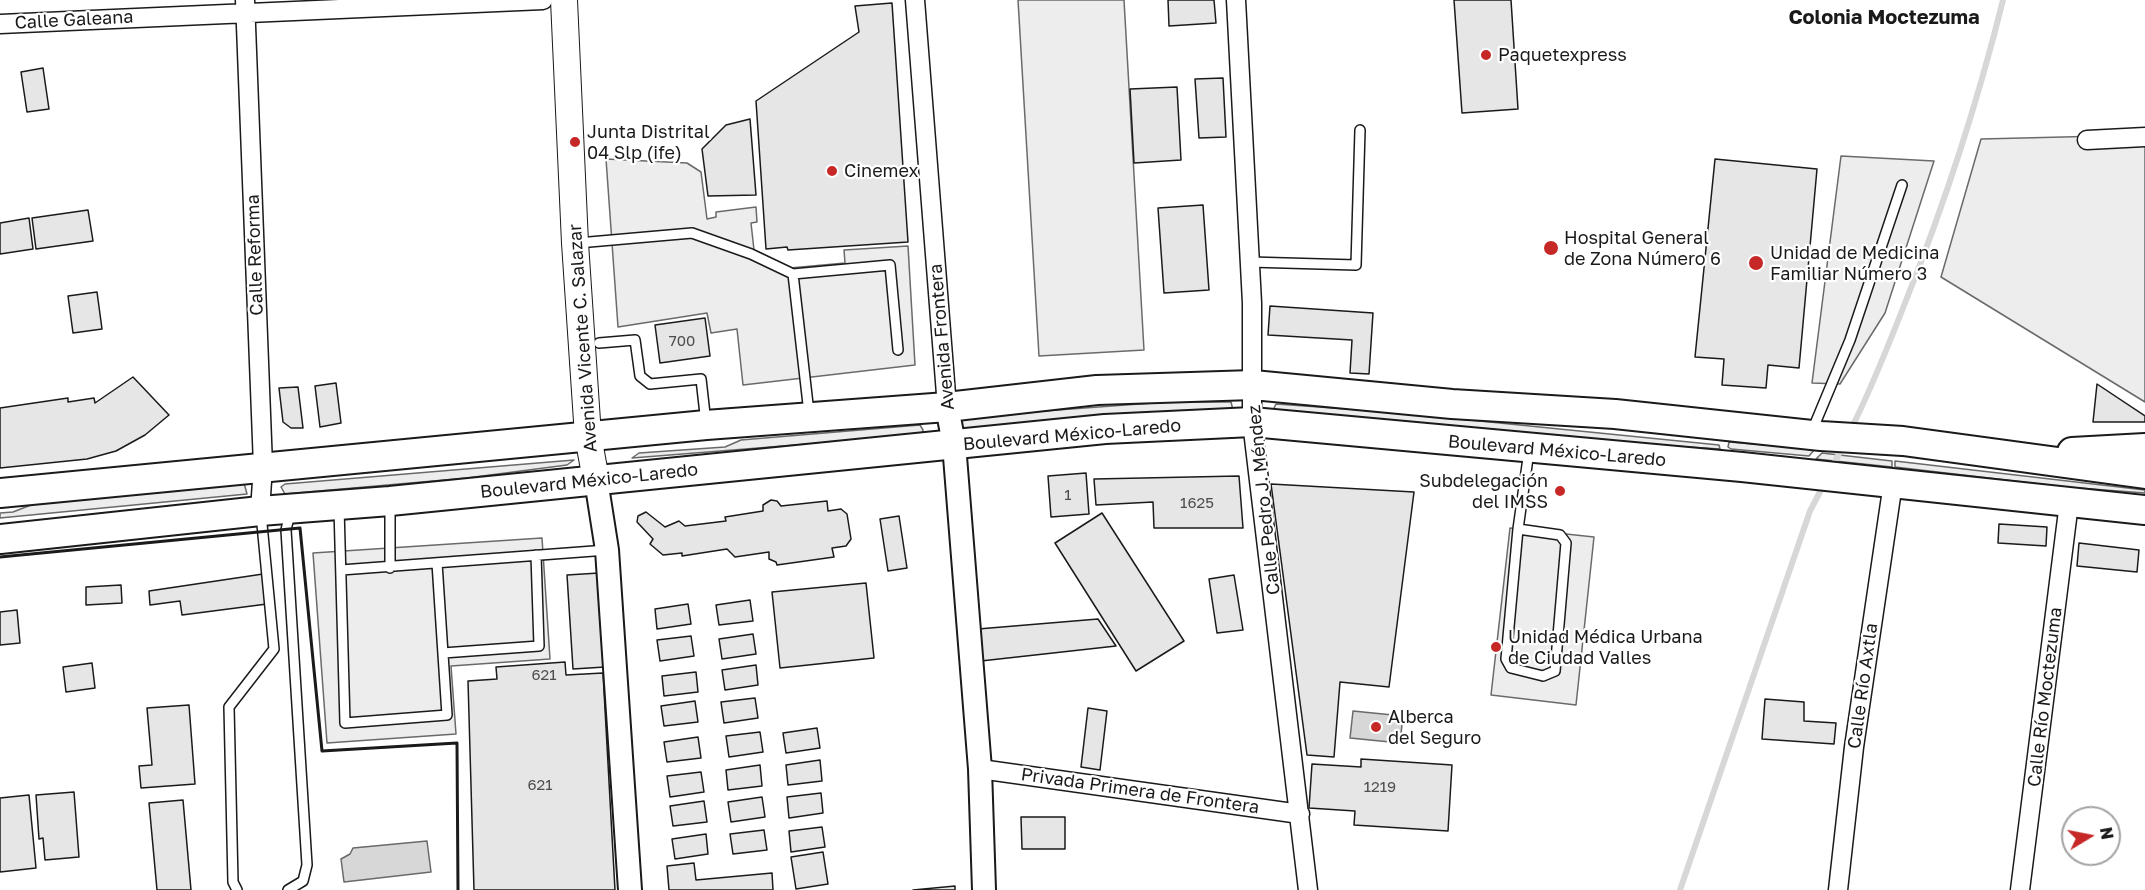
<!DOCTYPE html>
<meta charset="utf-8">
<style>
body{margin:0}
#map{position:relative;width:2145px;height:890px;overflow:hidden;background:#fff;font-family:"Golos Text",sans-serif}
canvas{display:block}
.north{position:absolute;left:2061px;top:806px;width:60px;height:60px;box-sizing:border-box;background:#fff;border:2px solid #a3a3a3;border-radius:50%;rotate:80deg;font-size:16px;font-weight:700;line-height:24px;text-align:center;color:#1a1a1a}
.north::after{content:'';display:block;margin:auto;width:21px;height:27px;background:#c62828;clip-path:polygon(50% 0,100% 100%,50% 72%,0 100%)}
</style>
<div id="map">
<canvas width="2145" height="890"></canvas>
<div class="north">N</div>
</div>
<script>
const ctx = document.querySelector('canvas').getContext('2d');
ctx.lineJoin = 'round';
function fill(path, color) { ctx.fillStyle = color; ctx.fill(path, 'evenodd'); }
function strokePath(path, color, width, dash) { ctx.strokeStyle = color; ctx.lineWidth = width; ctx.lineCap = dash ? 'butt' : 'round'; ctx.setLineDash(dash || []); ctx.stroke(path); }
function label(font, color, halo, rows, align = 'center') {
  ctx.font = font + ' "Golos Text",sans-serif'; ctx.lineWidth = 4.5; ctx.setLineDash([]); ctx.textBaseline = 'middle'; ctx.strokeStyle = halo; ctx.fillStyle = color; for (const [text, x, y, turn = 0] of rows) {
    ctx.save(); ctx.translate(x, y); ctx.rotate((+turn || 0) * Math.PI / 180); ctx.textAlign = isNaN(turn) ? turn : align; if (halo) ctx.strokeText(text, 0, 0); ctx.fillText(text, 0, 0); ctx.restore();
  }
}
const built = new Path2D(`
 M1018 0H1124L1144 350 1039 356Z
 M2145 135V402L1941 277 1981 139Z
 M1841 156 1934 161 1885 313 1840 384 1812 383Z
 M606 159 687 163 701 172 707 219 716 217V212L756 207 757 222 751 223 754 250 790 268 845 263 844 250 908 246 915 365 743 385 737 329 711 333 707 313 618 327Z
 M1167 402H1231L1233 410 962 429 959 420 961 417Z
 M1276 404 1390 412 1719 445 1720 449 1578 440 1273 410Z
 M920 425 923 430 922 435 632 458 639 453 725 447 741 440Z
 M1729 442 1815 449 1809 456 1731 449 1728 447Z
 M1822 453 1892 461V467L1816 459Z
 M574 460 567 465 467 478 285 494 281 487 285 484Z
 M1895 461 2145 490V493L2065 487 1895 467Z
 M244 483 247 494 0 518V513L13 512 36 503Z
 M1510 528 1594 537 1576 705 1491 695Z
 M542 538 550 659 451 666 456 734 327 743 313 553Z`);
fill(built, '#ededed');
strokePath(built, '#6a6a6a', 1.5);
const water = new Path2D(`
 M1353 711 1403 716 1400 743 1350 738Z
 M427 841 431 872 344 882 341 859 350 854 353 848Z`);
fill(water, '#d7d7d7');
strokePath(water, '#6a6a6a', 1.5);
strokePath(new Path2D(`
 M1851 429C1872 388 1888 346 1905 303 1945 203 1977 105 2003 0
 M1831 469 1843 446
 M1680 890 1810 511 1824 484`), '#d7d7d7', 6);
const building = new Path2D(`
 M1168 0H1214L1216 23 1169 26Z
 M1454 0H1511L1518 109 1462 113Z
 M892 3 908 242 788 250 787 247 766 249 756 101 859 32 855 6Z
 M43 68 49 109 27 112 21 72Z
 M1223 78 1226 137 1199 138 1195 79Z
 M1177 87 1181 160 1134 163 1130 89Z
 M750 119 756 195 708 196 702 149 726 125Z
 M1715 159 1817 169 1799 368 1768 365 1766 388 1722 385 1724 359 1695 357Z
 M1203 205 1209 290 1164 293 1158 208Z
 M88 210 93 241 36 249 32 218Z
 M29 218 33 249 0 254V223Z
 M97 292 102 329 73 333 68 296Z
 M1270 306 1373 313 1369 374 1350 373 1352 340 1268 335Z
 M705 318 710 356 660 363 655 325Z
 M133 377 169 415 145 435 116 451 87 459 0 468V408L68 398V402L94 398 95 403Z
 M336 383 341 423 320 427 315 386Z
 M2097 384 2145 416V422H2093Z
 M298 387 303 428H291L283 422 279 388Z
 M1086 473 1089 514 1051 517 1048 476Z
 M1239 476 1243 528H1154L1153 502 1096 505 1094 479Z
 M1271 484 1414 492 1389 687 1340 682 1334 757 1307 755Z
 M771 500 777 501 781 506 827 501 828 511 841 509 847 514 851 539 846 546 832 548 834 557 777 565 776 562 769 559V552L735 557 727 549 682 556V553L663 555 650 544 653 539 637 522 638 516 646 512 665 527 679 521 685 526 726 521 725 517 763 511V505Z
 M1102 513 1184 641 1136 671 1055 543Z
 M899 516 907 568 888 571 880 519Z
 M1999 524 2047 527 2046 546 1998 543Z
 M2079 543 2139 550 2137 572 2077 566Z
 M599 573 605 667 573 669 567 575Z
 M263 574 267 604 182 615 180 601 150 605 149 591Z
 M1234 575 1243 630 1217 633 1209 579Z
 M866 583 874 658 780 668 772 592Z
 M121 585 122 603 86 605V587Z
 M750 600 753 621 719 625 716 605Z
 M688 604 691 624 657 629 655 609Z
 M17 610 20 643 0 645V612Z
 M1098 619 1116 646 981 661 978 629Z
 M753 634 756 654 722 659 719 639Z
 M691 636 694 656 660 661 657 640Z
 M565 662 566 675 603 673 615 890H474L468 681 497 679 496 667Z
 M92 663 95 688 66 692 63 667Z
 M756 665 758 685 725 690 722 670Z
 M696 672 698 692 664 696 662 676Z
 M755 698 758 718 724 723 721 702Z
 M1765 699 1804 702V721L1836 723 1834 744 1762 739Z
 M695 701 698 722 664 726 661 706Z
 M189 705 195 784 141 788 139 766 152 765 147 708Z
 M1088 708 1107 711 1100 770 1081 767Z
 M817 728 820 748 786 753 783 733Z
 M760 732 763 752 729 757 726 736Z
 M698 737 701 758 667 762 664 742Z
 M1361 759 1452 765 1448 831 1354 825 1355 811 1309 808 1312 764 1361 767Z
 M820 760 822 781 788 785 786 765Z
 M760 765 762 786 728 790 726 770Z
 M701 772 704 792 670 797 667 776Z
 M74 792 79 857 45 860 43 838 39 839 36 795Z
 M821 793 823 813 789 818 787 797Z
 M29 795 36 868 0 872V798Z
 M762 797 765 817 731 822 728 802Z
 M183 800 191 890H157L149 803Z
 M704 801 707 822 673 826 670 806Z
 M1021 817H1065V849H1022Z
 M822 827 825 847 791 852 789 831Z
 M764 830 767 850 733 854 730 834Z
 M706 834 708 854 675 859 672 839Z
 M823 852 828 884 796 889 791 857Z
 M694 863 696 880 772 873 773 890H669L667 866Z
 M955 886V890H913Z`);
fill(building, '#e6e6e6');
strokePath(building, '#1a1a1a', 1.5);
const service = new Path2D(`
 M578 243 692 233 751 254 793 274 809 413
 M1250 262 1356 265 1360 130
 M793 274 890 265 898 350
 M599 343 635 340 640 376 650 384 701 379 706 423
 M1812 431 1850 340 1902 185
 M390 504V568
 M339 508 345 723 447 715 437 563
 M1518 529 1560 535 1566 543 1555 671 1543 676 1511 668 1506 659 1518 529 1529 451
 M341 570 607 550
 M443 653 539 646 536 555
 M237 890 233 882 229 707 274 649 261 514
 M288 890 303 881 307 865 286 530 290 513`);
const minor = new Path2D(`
 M245 0 263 466 260 511
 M915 0 947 407
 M1236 0 1252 303V422L1308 890
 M0 24 543 0
 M2087 140 2145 137
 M980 769 1300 814
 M1838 890 1854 747 1893 483
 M2020 890 2069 503`);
const tertiary = new Path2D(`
 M947 407 954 444 980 769 984 890
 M596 480 607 550 630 890`);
const secondary = new Path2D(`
 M564 0 575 243 588 436 596 480`);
const primary = new Path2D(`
 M2072 452 2145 448
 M0 493 706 425 947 407 1097 390 1253 385 1452 404 1615 414 1821 436 1903 441 2145 474
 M0 539 260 511 390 501 1105 429 1252 422 1742 467 2145 510`);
strokePath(service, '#1a1a1a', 12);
strokePath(minor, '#1a1a1a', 21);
strokePath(tertiary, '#1a1a1a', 26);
strokePath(secondary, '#1a1a1a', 28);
strokePath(primary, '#1a1a1a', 32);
strokePath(service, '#fff', 9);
strokePath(minor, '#fff', 18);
strokePath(tertiary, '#fff', 22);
strokePath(secondary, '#fff', 26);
strokePath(primary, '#fff', 28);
strokePath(new Path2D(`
 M0 557 300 528 322 751 457 743 458 890`), '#1a1a1a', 3);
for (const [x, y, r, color] of [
 [1486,55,6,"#c62828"],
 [575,142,6,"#c62828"],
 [832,171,6,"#c62828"],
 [1551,248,8,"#c62828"],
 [1756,263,8,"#c62828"],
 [1560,491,6,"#c62828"],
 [1496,647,6,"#c62828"],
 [1376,727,6,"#c62828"]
]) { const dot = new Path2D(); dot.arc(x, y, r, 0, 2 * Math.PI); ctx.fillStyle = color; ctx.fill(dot); strokePath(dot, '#fff', 2); }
label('15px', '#4d4d4d', null, [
 ["700",682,341],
 ["1",1068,495],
 ["1625",1197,503],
 ["621",544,675],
 ["621",540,785],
 ["1219",1380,787]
]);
label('18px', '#1a1a1a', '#fff', [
 ["Calle Galeana",74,20,-3],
 ["Calle Reforma",255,255,-92],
 ["Avenida Frontera",942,337,-95],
 ["Avenida Vicente C. Salazar",583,338,-94],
 ["Boulevard México-Laredo",1072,435,-5],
 ["Boulevard México-Laredo",1557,451,5],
 ["Boulevard México-Laredo",589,481,-6],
 ["Calle Pedro J. Méndez",1264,500,-96],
 ["Calle Río Axtla",1863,686,-82],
 ["Calle Río Moctezuma",2045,697,-83],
 ["Privada Primera de Frontera",1140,791,8]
]);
label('18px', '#1a1a1a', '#fff', [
 ["Paquetexpress",1498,55],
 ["Junta Distrital",587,132],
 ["04 Slp (ife)",587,153],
 ["Cinemex",844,171],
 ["Hospital General",1564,238],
 ["de Zona Número 6",1564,259],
 ["Unidad de Medicina",1770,253],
 ["Familiar Número 3",1770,274],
 ["Subdelegación",1548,481,"right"],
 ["del IMSS",1548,502,"right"],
 ["Unidad Médica Urbana",1508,637],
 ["de Ciudad Valles",1508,658],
 ["Alberca",1388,717],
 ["del Seguro",1388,738]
], 'left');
label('bold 20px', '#1a1a1a', '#fff', [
 ["Colonia Moctezuma",1884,18]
]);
</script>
